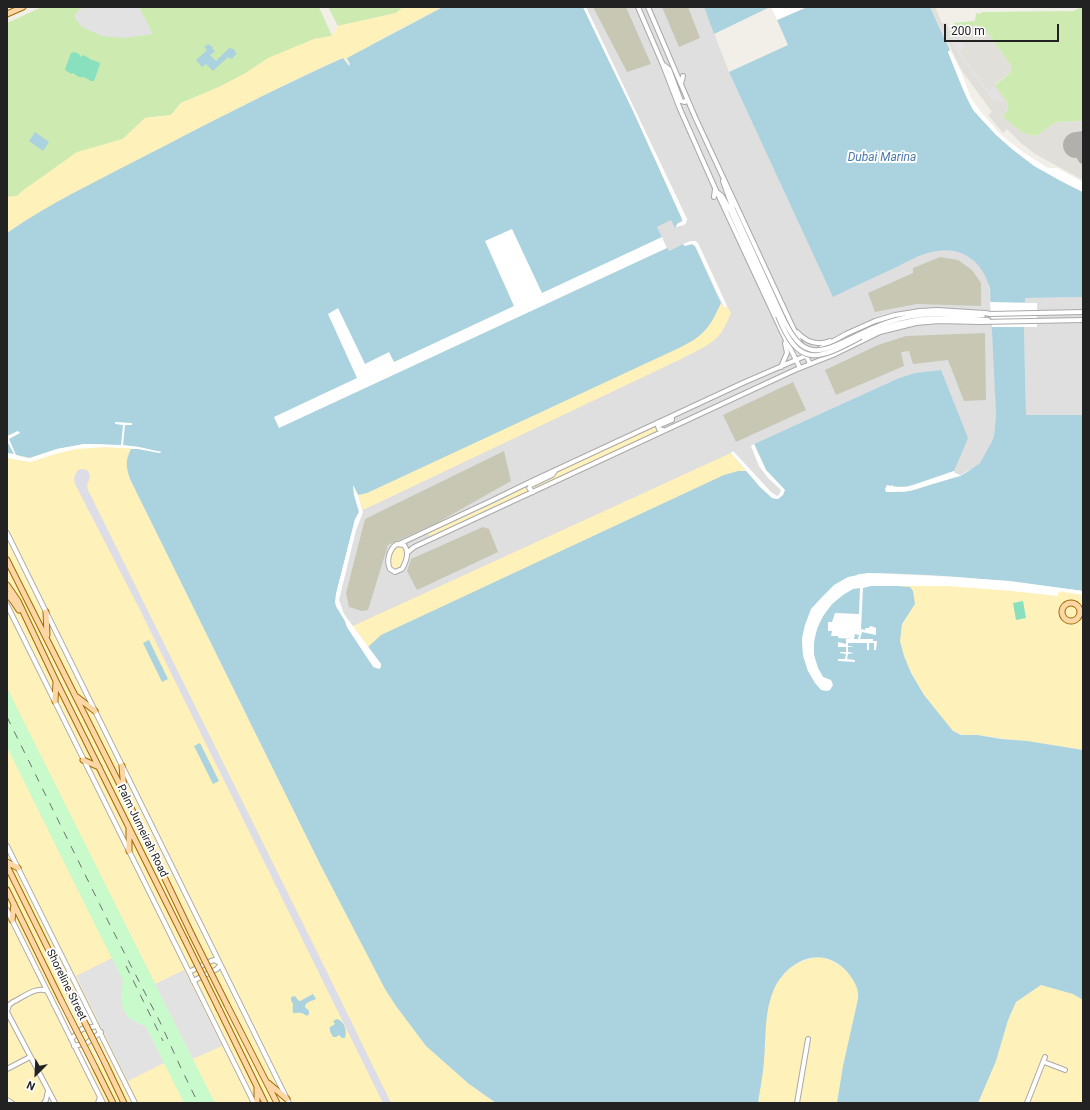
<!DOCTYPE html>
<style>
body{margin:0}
#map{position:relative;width:1090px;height:1110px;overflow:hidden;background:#f2efe9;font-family:Roboto,sans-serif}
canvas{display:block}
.frame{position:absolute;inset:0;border:8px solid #222;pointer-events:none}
.north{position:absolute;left:16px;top:1054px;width:40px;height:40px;-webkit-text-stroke:3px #fff;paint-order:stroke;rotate:204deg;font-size:11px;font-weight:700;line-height:16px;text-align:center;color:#222}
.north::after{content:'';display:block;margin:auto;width:14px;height:18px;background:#222;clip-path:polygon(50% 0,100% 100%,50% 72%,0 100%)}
.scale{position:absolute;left:944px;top:24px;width:115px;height:18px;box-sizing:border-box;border:2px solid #222;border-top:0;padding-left:5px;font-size:12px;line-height:14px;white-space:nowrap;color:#222;-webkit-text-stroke:3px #fff;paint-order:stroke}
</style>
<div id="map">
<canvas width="1090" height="1110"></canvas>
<div class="frame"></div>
<div class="north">N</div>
<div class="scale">200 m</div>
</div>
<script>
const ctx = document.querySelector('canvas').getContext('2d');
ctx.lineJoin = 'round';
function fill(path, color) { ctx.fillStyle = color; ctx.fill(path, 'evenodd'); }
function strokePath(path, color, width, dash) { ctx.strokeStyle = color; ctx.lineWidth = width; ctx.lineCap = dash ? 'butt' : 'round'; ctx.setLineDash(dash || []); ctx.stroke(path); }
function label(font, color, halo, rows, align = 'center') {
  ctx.font = font + ' Roboto,sans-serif'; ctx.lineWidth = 4; ctx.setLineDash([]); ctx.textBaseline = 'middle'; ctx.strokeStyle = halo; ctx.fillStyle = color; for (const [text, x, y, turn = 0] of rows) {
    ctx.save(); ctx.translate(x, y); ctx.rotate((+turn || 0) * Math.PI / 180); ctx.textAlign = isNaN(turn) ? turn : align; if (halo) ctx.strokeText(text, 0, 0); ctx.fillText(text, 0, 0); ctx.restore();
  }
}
fill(new Path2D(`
 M583 7H704L729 72 924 250 957 249 977 260 991 281 988 283 992 304 1023 298 1083 297V415H1026L1024 330H993L996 415 994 436 986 454 980 463 972 469 960 476 918 489 913 485 954 471 941 370 915 373 899 378 754 444 766 470 781 485V497L629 520 382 635 381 664 345 621 335 602 355 519 354 495 367 493 679 348 721 303 696 247 683 244 669 251 657 227 671 220 606 54Z`), '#e0dfdf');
fill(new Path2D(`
 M930 7H935L942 23H947L949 30 977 25 985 29 1012 67 1010 73 995 84 1008 104 1007 111 1003 117 1023 133 1036 136 1056 122 1083 121V180L1035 154 1021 143 1007 129 1003 133 988 115 992 112 962 71Z`), '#e1dfda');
fill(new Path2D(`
 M593 7H626L651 64 627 72Z
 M662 7H688L700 38 679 47Z
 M940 257 958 260 972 270 981 283V306L917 304 875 312 868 293 913 273V268Z
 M985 333 986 400 964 401 948 360 913 364 909 351 901 352 904 366 836 395 825 370 878 345 906 336Z
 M793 382 806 410 736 442 723 415Z
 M504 451 511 481 435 524 388 545 368 610 362 611 349 607 346 593 365 519Z
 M483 527 489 529 498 552 417 590 407 571 411 559Z`), '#c7c7b4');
fill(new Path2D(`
 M42 7H319L332 36 314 39 219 87 181 103 171 115 145 118 123 139 106 144 25 189 17 196 7 197V23Z
 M328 7H403L396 13 338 26Z
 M1081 7H1083V121L1056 122 1036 136 1023 133 1003 117 1007 111 1008 104 995 85 1010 73 1012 67 985 29 979 30 976 25 953 35 949 28 954 26V23L975 21 976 13 979 14 982 12 1074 11Z`), '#cdebb0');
fill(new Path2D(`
 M403 7H443L381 39 348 59H339C232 109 127 165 23 222L7 233V197L17 196 25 189 77 152 123 139 145 118 171 115 181 103 219 87 244 74 268 58 314 39 332 36 338 26 396 13Z
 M721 303 724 307 727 306 731 313C728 320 725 327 721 333 712 345 694 352 681 359L363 510 358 495 367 493 694 340C708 330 714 318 721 303Z
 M664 423 663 429 532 490V487L552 477 561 470Z
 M71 446 139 447 130 479 321 866 385 989 396 1006 426 1046 469 1084 496 1103H7V453L18 455Z
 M731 453 746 471 724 475 382 635 368 647 353 626Z
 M529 485V491L431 536 428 535 429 533 501 500Z
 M398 545 404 547 406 551 402 568 395 570 392 569 389 563 393 551Z
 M848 577 1083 591V750C1048 743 1013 740 978 735 972 734 966 736 960 734 940 728 903 663 900 642 899 626 907 617 915 603Z
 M822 957C841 964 860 977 858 999L843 1066 837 1103H758C760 1089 763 1075 764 1061 765 1044 764 1024 767 1009 774 978 791 960 822 957Z
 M1041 985 1073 994 1083 1000V1103H978L996 1061 1008 1020 1016 1002Z`), '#fff1ba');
fill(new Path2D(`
 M7 688 215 1103H184L146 1027 129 1018 124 1011 121 1001V991L123 981 7 747Z`), '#c8facc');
fill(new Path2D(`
 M74 52 79 54 81 57 83 55 89 58 91 60H93L100 63V64L94 81H91L84 77C80 78 76 76 74 73L72 74 66 71 65 69 71 53Z
 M1023 601 1026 618 1016 620 1013 603Z`), '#88e0be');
fill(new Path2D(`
 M82 7H118L123 8 139 7 153 34 125 38 102 36 82 27 75 19V14Z
 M957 37 958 39 961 37 966 47 960 51 988 90 993 86 1003 100 1000 102 998 100 994 103 958 54 951 40Z
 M112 958 123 981 121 991V1001L124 1011 129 1018 146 1027 164 1063 128 1081 76 976Z
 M184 970 222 1046 193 1059 155 984Z`), '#e2e2e2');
fill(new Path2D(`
 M82 469 87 470 89 473 90 477 87 485 88 490 325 968 391 1103H383L139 608 75 484 74 479 75 475 78 470Z`), '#dddde8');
fill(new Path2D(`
 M443 7H583L634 113 682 219 681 222 678 223 675 228 671 220 657 227 669 251 683 244 684 245 694 244 721 303C710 327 704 336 679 348L367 493 358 495 353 485 359 512 355 520 336 594V606L345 621 347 627 374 668 381 664 368 647 381 635 724 475 738 471H746L772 498 778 499 783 488 766 470 754 444 899 378 915 373 941 370 968 438 954 471C937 477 907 492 891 485L890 492H904L918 489 967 472 980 463 991 443 994 436 996 415 990 289C984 264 964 246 937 251 920 253 904 264 888 271 870 279 851 288 833 297L729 72 788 45 777 20 807 7H930L950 50 948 52C956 71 962 91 973 108 977 115 983 121 988 126 1015 155 1047 175 1083 192V297L1025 298 1024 330 1026 415H1083V591C1032 584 980 578 928 575 905 574 882 572 858 574L805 625 802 639 803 655 808 671 825 679C800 651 821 602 852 589 869 583 892 586 910 587L913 591 915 604 902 624 900 641 904 656 911 673 924 695 953 731 961 735H977L1001 739 1027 741 1083 750V1000L1073 994 1041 985 1016 1002 1008 1020 996 1061 978 1103H837L843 1066 858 999C859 989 855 982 849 974 825 944 789 958 774 989 764 1012 766 1037 764 1061 763 1075 760 1089 758 1103H496L469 1084 426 1046 396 1006 385 989 321 866 130 479C126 466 125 461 131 449H138L139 447 99 444H84L57 449 30 458 7 453V233C48 204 95 182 139 159 207 124 274 89 343 58L349 66 350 64 347 58Z
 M704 7H770L714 34Z
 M208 44 213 47 212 48 215 51 210 55 216 61 229 48 234 49 235 52 237 53 232 59 231 58 230 59 228 57 213 71 206 64 202 67 196 60 207 50 204 47Z
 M35 132 49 142 43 151 29 141Z
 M149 640 168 679 162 682 143 643Z
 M200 743 219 781 213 784 194 746Z
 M313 994 316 999C312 1001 305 1002 305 1007L309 1011V1014L307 1016C305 1015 303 1013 301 1013 293 1012 292 1017 293 1004L291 1000V997L295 996 299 1001H300Z
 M337 1019C345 1022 347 1030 345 1038H342L339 1035 336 1037H333C331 1033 329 1031 330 1027L335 1024 333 1021Z`), '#aad3df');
fill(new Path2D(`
 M583 7H586L679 202 687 219 686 223 684 225 676 227 677 224 683 221 682 219 634 113Z
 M771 7H807L777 20Z
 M950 50 961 72 971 98 980 111 1001 135 1024 153 1048 168H1057L1083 182V192L1061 181 1034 166 1012 149 996 135 973 110 966 96 948 52Z
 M512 229 542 293 662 237 667 248 279 428 274 417 357 378 328 314 338 308 365 364 389 352 394 362 514 306 485 241Z
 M691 241H695L698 243 727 306 726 307H724L716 291 696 247 692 244 685 246 683 244Z
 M990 302 1037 303V327H992Z
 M115 422 132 423V425H125L123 445 139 447 162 452 159 453 138 449 105 447 76 449 55 454 30 462 7 458V453L14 454 7 441V436L18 431 20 433 9 439 16 455 27 458H30L57 449 84 444 121 445 123 425 115 424Z
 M754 444 766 470 785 490 783 495 778 499 772 498 760 487 731 453 733 451 771 492 777 496 779 495 781 490 768 478 759 466 751 446Z
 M972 469 967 472 960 476 909 491 889 492H886L885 489 887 485 895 487H907L954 471 955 473 960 475Z
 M353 485 358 495 363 512 356 530 339 600 344 614 381 664V667L379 669 374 667 370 662 347 627 345 621 336 606 335 602 336 594 355 519 359 512 354 495Z
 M868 573 953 577 1010 581 1083 591V595L1064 592 1062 591 1058 593V596L1012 591 949 586H871L863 588 861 629 865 630V628H869L870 626 874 627 876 628V635L862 632 860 639H873V641H877L876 650H874V643H869V650H867V643H848V646L854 647H848V652L854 653 848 654 847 659 855 660V662L838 661V659H845L846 654 840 653V652H846V647H838V642L846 644V639H858L859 635 855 634 854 639 838 638V636H831L832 631H828V622H832L835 613 859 614 860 588 853 589 843 595 832 604 823 616 817 628 814 641V655L818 668 823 677 831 680 833 685 830 690 827 691 821 690 815 683 808 671 803 655 802 639 805 625 811 609 822 597 834 585 848 577Z
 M77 992 91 1021 103 1039 99 1043 109 1061 101 1065 67 997Z
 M65 998 98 1065 90 1069 57 1002Z`), '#fff');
strokePath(new Path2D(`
 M1083 145 1079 151 1083 159`), '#b1b0ac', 10);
strokePath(new Path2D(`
 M1076 145 1083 144`), '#b1b0ac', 26);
const minor = new Path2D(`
 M638 7 663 65 680 109 715 188 782 332 800 368
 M648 7 695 117 810 364
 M664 65 669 69 681 101 685 102 687 99
 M681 84 683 76
 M723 181 733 209 782 316
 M717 192 722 196 731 212 778 316
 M714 197 715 189
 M989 314 1083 312
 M797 332C806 342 817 346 830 341
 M860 334C884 322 910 314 937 314 952 314 967 315 983 315
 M861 337C896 321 922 317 960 318 969 319 979 319 988 320
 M781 367 787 353 785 343
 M663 430 659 429 658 426 672 420V417
 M533 492 529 488 531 485 552 475 555 471
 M7 533 289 1103
 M397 544 404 545C410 552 406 562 402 569L395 572 390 569C386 561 389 549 397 544Z
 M399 544 493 500 532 481 745 382 812 353 846 334 875 321 895 315 920 311 937 310 985 313 991 314
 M407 553 414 547 795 370 833 355 880 332 916 323 939 321 979 322 1083 320
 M7 605 254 1103
 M7 846 135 1103
 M7 910 103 1103
 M189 972 211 961 215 960 218 962
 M193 981 217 969 220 965
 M47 991C36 986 22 998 13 1002L9 1005 7 1012 55 1103
 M71 1039 82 1029 97 1026
 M74 1046 87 1043 101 1032
 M1044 1062 1065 1070
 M7 1069 30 1057
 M7 1100 12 1103
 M44 1103 46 1100 48 1091
 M98 1103 100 1097
 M797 1103 808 1039
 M1027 1103 1045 1057`);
const major = new Path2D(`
 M7 14 23 7
 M7 560 124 793 192 935
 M7 585 18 601 56 681 184 938
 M7 594 13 601 19 610
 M1062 612a9 9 0 1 1 18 0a9 9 0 1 1-18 0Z
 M46 612 47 635
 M77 697 95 711
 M55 701 56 682
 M83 760 99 767
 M122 766 124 790
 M129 851V829
 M7 862 18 868
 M7 866 71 995
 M7 890 61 1000
 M12 920 14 904
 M227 1005 277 1103
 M219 1009 265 1103
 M105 1063 124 1103
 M95 1067 113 1103
 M268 1083 287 1099
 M257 1088V1103`);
strokePath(minor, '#a9a9a9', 6);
strokePath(major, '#a06b00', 7);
strokePath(minor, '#fff', 4);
strokePath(major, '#fcd6a4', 5);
strokePath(new Path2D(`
 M7 717 111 927 160 1022 180 1066 198 1103
 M126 966 163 1041`), '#707070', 1, [8, 8]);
const minorBridge = new Path2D(`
 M778 316C799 369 818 360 861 337
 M782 316C804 364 820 353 860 334`);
const majorBridge = new Path2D(`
 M192 935 227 1005
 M184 938 219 1009
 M71 995 105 1063
 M61 1000 95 1067`);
strokePath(minorBridge, '#a9a9a9', 6, []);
strokePath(majorBridge, '#a06b00', 7, []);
strokePath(minorBridge, '#fff', 4);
strokePath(majorBridge, '#fcd6a4', 5);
label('11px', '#222', '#fff', [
 ["Palm Jumeirah Road",142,831,64],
 ["Shoreline Street",66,985,64]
]);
label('italic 12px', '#4a7aab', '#fff', [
 ["Dubai Marina",882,158]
]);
</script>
